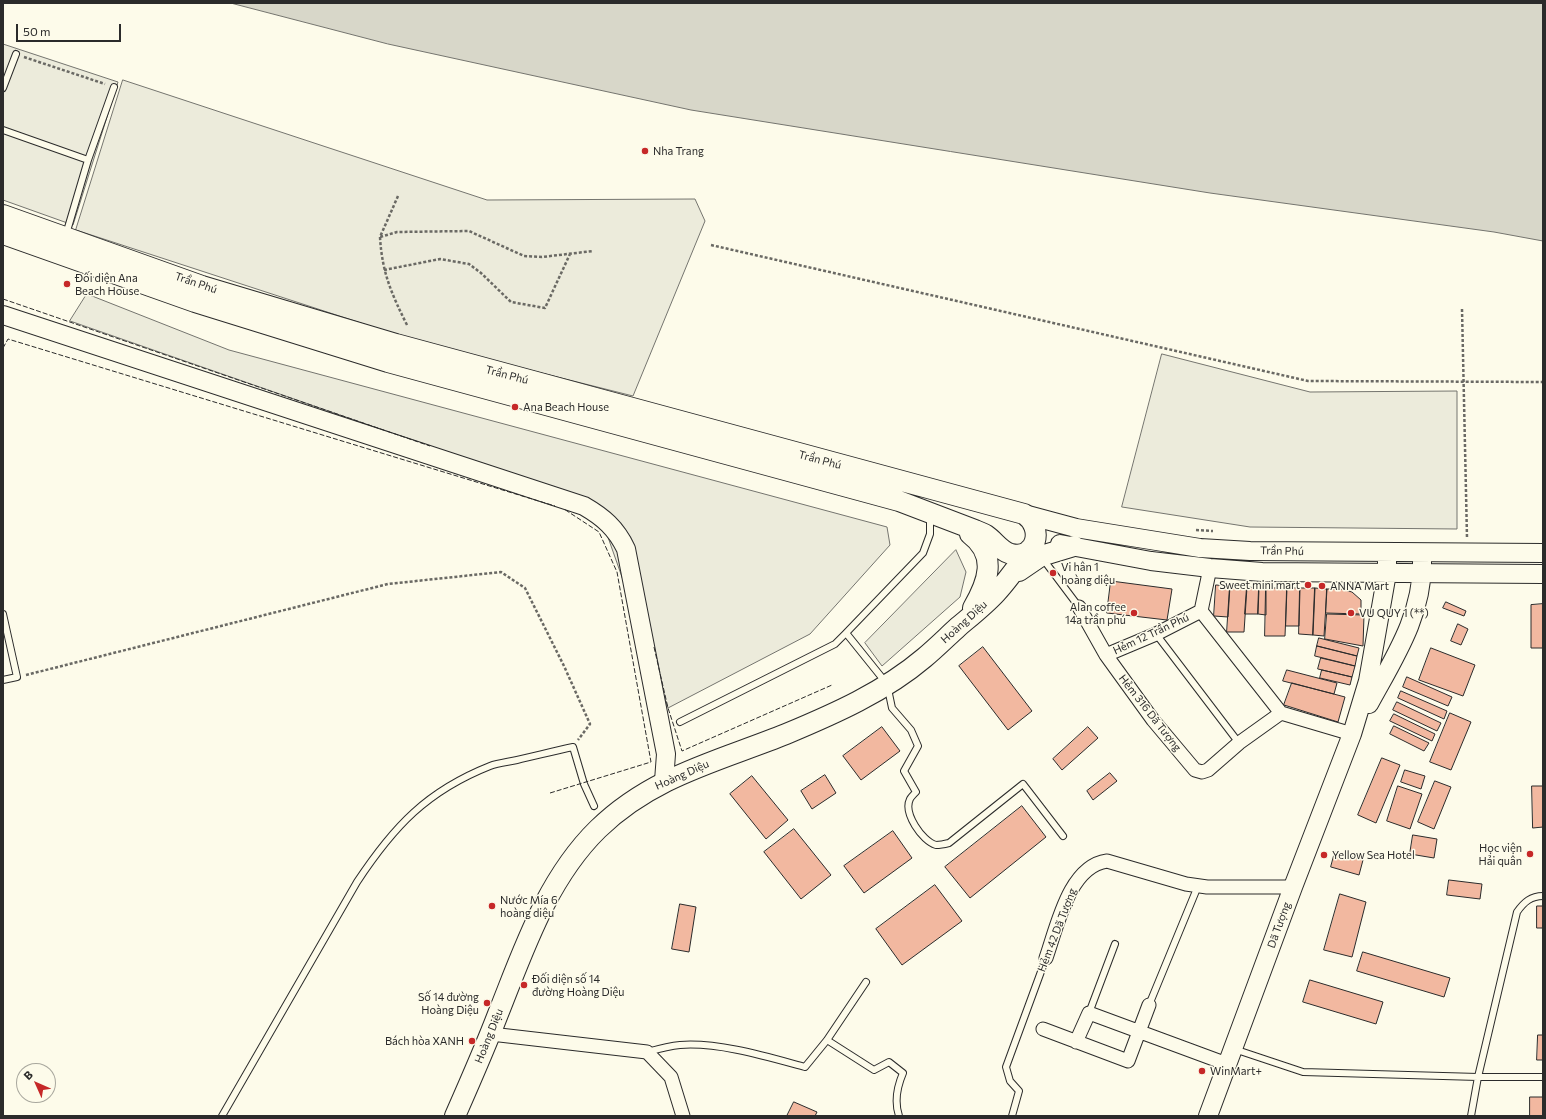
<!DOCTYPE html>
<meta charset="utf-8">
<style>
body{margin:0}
#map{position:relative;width:1546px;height:1119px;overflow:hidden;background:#fdfbea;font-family:Commissioner,sans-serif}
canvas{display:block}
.frame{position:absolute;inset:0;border:4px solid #2b2b2b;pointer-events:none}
.north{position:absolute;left:16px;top:1063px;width:40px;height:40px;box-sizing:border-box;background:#fdfbea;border:1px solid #a9a89e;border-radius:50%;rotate:315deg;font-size:11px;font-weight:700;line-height:16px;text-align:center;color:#2b2b2b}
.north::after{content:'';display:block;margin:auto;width:14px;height:18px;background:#c62828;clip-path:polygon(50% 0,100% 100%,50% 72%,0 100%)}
.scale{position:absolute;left:16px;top:24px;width:105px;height:18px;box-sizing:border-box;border:2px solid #2b2b2b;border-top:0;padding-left:5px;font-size:12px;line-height:14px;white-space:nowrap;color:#2b2b2b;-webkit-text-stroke:3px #fdfbea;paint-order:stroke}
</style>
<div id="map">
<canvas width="1546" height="1119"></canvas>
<div class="frame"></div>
<div class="north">B</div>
<div class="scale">50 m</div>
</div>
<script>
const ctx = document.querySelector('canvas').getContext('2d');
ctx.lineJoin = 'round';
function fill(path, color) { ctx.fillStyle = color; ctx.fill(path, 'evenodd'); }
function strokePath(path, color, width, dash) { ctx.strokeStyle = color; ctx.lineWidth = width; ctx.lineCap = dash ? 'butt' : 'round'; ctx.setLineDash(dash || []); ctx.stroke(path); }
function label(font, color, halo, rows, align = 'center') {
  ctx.font = font + ' Commissioner,sans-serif'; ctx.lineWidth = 3; ctx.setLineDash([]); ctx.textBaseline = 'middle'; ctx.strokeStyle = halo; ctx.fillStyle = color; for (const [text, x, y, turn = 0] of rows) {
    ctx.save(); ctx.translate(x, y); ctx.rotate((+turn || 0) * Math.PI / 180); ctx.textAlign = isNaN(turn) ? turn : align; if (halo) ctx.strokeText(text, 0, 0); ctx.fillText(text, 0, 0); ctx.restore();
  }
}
const green = new Path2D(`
 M3 44 118 82 73 225 3 200Z
 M123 80 487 200 695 199 705 221 633 396 422 343 76 230Z
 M87 294 229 350 887 527 890 545 810 634 668 708 597 506 475 462 70 321Z
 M1162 354 1310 392 1457 391V529L1250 527 1122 507Z
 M956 550 966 572 960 597 882 666 865 643Z`);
fill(green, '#ecebdb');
strokePath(green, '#74746e', 1);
const water = new Path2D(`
 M231 3H1543V241L1494 232 1210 193 691 110 388 44Z`);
fill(water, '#d8d7c9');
strokePath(water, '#74746e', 1);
const building = new Path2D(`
 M1111 581 1172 589 1167 620 1107 613Z
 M1216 585 1230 586 1228 617 1214 616Z
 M1230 586 1247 587 1244 632H1227Z
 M1247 587 1259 588 1258 614H1245Z
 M1259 588H1266V615L1258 614Z
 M1266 588H1287L1285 636H1265Z
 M1287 588H1300L1299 626H1286Z
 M1300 588H1315L1313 635 1299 634Z
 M1315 588 1327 589 1324 636 1313 635Z
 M1327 589H1341L1352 592 1361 600V614L1326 613Z
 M1446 602 1466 611 1464 616 1443 608Z
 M1543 604V648H1531V605Z
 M1327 614 1364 615 1363 646 1325 639Z
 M1458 624 1468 629 1461 645 1451 641Z
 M1319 638 1359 648 1357 656 1317 646Z
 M1317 646 1357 656 1355 666 1315 656Z
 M983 647 1032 711 1008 730 959 666Z
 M1431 648 1475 665 1463 696 1419 680Z
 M1321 658 1355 666 1352 677 1318 669Z
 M1287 670 1337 683 1334 694 1283 681Z
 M1322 670 1352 677 1350 685 1320 678Z
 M1407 677 1452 697 1448 706 1403 687Z
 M1292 683 1345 697 1338 722 1284 705Z
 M1401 691 1447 711 1444 719 1398 698Z
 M1397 702 1441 723 1437 731 1393 710Z
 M1450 713 1471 722 1451 770 1430 762Z
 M1394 714 1435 734 1432 741 1390 721Z
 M1394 726 1429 743 1424 751 1390 734Z
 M882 727 900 751 861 780 843 756Z
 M1088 727 1098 738 1062 770 1053 759Z
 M1382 758 1400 765 1376 823 1358 815Z
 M1405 770 1425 776 1421 789 1401 782Z
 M1110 773 1117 781 1093 800 1087 791Z
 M825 775 836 793 812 809 801 791Z
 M752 776 788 820 766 839 730 794Z
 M1435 781 1451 787 1434 829 1418 822Z
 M1398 786 1422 794 1410 829 1387 821Z
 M1532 786H1543V827L1533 828Z
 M1022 806 1046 837 970 898 945 867Z
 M794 829 831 875 801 899 764 852Z
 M893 831 912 858 864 893 844 866Z
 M1413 835 1437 839 1434 858 1410 854Z
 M1335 852 1363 860 1359 875 1331 867Z
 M1449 880 1482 884 1480 899 1447 895Z
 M935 885 962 921 902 965 876 929Z
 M1340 894 1366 902 1352 957 1324 950Z
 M680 904 696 907 689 952 672 949Z
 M1537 906H1543V928H1537Z
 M1363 952 1450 978 1444 997 1357 971Z
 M1310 980 1383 1002 1376 1024 1303 1002Z
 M1538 1035H1543V1060H1537Z
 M1530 1097H1543V1116H1530Z
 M794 1102 817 1112 815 1116H787Z`);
fill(building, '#f2b8a0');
strokePath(building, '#2b2b2b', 1);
const lane = new Path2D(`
 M3 88 16 54
 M3 130 88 160 67 231
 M88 160 114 87
 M928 516 930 519V534L923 553 846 633 887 684 892 708 911 730 918 746 904 771 916 792C914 794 911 797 910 799 903 813 922 841 936 845 940 845 945 844 949 843L1023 784 1063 836
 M1043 559 1079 607
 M3 614 17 677 3 680
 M1156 634 1239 743
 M680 722 835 644 846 633
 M1149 1005 1198 886
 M1089 1013 1115 944
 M827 1040 874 1070 889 1062 903 1073C897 1087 894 1101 899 1116
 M1234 1049 1303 1072 1478 1077H1543
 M647 1052C658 1049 669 1046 680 1045 719 1042 768 1057 805 1067L827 1040 866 982
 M222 1116 357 882C394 826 427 791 490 766 498 763 508 762 517 760 535 756 554 751 573 747L584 784 594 806
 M1012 1116 1019 1091 1010 1081 1006 1067 1046 958
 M1471 1116 1478 1077 1517 912C1524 902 1531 896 1543 896`);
const street = new Path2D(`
 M1079 607 1106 655 1153 720 1195 770 1202 772 1208 770 1239 743 1281 713 1352 734
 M1201 611 1281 713
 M1106 655 1156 634 1201 611 1210 568
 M1046 958C1057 927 1069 866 1107 861L1186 884 1207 887H1293
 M1043 1029 1128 1061 1149 1005
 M491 1034 647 1052 671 1077 683 1116
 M1076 1042 1089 1013 1227 1064`);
const secondary = new Path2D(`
 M3 315 584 506C603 517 616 528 626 549L666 754 664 781
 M1024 514 1076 528 1200 548 1250 551 1543 553
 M1060 544 1151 561 1210 568 1262 572 1543 574
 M1369 704C1394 658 1423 615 1422 561
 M1208 1116 1293 887 1352 734 1368 681 1387 573V553`);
const primary = new Path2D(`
 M3 215 202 286 396 344 1024 514C1045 528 1036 560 1011 554 1000 551 995 541 986 535 983 533 979 532 975 530L899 501 388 362 195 302 3 234
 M970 534C998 555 988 582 973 608
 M1019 571 1041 556 1074 546
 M455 1116C470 1082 485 1048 498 1014 524 949 547 879 598 829 652 776 719 761 786 734 834 714 884 692 924 658 936 648 947 637 958 627 971 616 985 605 996 593 1009 579 1019 564 1030 549`);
strokePath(lane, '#2b2b2b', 8);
strokePath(street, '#2b2b2b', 15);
strokePath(secondary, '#2b2b2b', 20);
strokePath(primary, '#2b2b2b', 22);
strokePath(new Path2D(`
 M24 57 105 84
 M398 196 380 237 397 232 469 231 524 256 542 257 593 251
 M380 237C382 273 392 295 408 327
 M711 245 1308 381 1543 382
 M384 270 440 259 469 264 481 273 511 302 545 308 570 254
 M1462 309 1467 538
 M1196 530 1213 531
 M26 675 388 584 501 572 525 588 564 666 590 724 578 740`), '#6a6964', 2.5, [3, 2]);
strokePath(lane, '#fdfbea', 6);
strokePath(street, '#fdfbea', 13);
strokePath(secondary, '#fdfbea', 18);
strokePath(primary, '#fdfbea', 20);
strokePath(new Path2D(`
 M3 299 430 446
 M3 348 8 339 555 506
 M654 647 668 708 682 751 832 685
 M550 793 651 762 617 572 599 532 564 509`), '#2b2b2b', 1, [5, 2]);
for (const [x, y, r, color] of [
 [645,151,4,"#c62828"],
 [67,284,4,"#c62828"],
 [515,407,4,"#c62828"],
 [1053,573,4,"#c62828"],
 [1308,585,4,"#c62828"],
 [1322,586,4,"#c62828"],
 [1134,613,4,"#c62828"],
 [1351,613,4,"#c62828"],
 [1530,854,4,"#c62828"],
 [1324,855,4,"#c62828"],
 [492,906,4,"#c62828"],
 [524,985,4,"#c62828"],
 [487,1003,4,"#c62828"],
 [472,1041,4,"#c62828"],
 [1202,1071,4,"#c62828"]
]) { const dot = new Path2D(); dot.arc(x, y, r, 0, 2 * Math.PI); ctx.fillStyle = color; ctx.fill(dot); strokePath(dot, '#fdfbea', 1.5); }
label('11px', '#2b2b2b', '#fdfbea', [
 ["Nha Trang",653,151],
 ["Đối diện Ana",75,278],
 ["Beach House",75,291],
 ["Ana Beach House",523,407],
 ["Vi hân 1",1061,567],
 ["hoàng diệu",1061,580],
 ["Sweet mini mart",1300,585,"right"],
 ["ANNA Mart",1330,586],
 ["Alan coffee",1126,607,"right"],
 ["14a trần phú",1126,620,"right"],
 ["VU QUY 1 (**)",1359,613],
 ["Học viện",1522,848,"right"],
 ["Hải quân",1522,861,"right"],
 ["Yellow Sea Hotel",1332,855],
 ["Nước Mía 6",500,900],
 ["hoàng diệu",500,913],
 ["Đối diện số 14",532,979],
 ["đường Hoàng Diệu",532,992],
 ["Số 14 đường",479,997,"right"],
 ["Hoàng Diệu",479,1010,"right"],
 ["Bách hòa XANH",464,1041,"right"],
 ["WinMart+",1210,1071]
], 'left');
label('11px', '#2b2b2b', '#fdfbea', [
 ["Trần Phú",196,283,19],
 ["Trần Phú",507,375,15],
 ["Trần Phú",820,460,15],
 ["Trần Phú",1282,551,1],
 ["Hoàng Diệu",964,622,-42],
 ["Hẻm 12 Trần Phú",1151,634,-25],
 ["Hẻm 316 Dã Tượng",1150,713,52],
 ["Hoàng Diệu",682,775,-24],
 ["Dã Tượng",1279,925,-70],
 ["Hẻm 42 Dã Tượng",1057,930,-69],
 ["Hoàng Diệu",489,1036,-68]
]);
</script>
